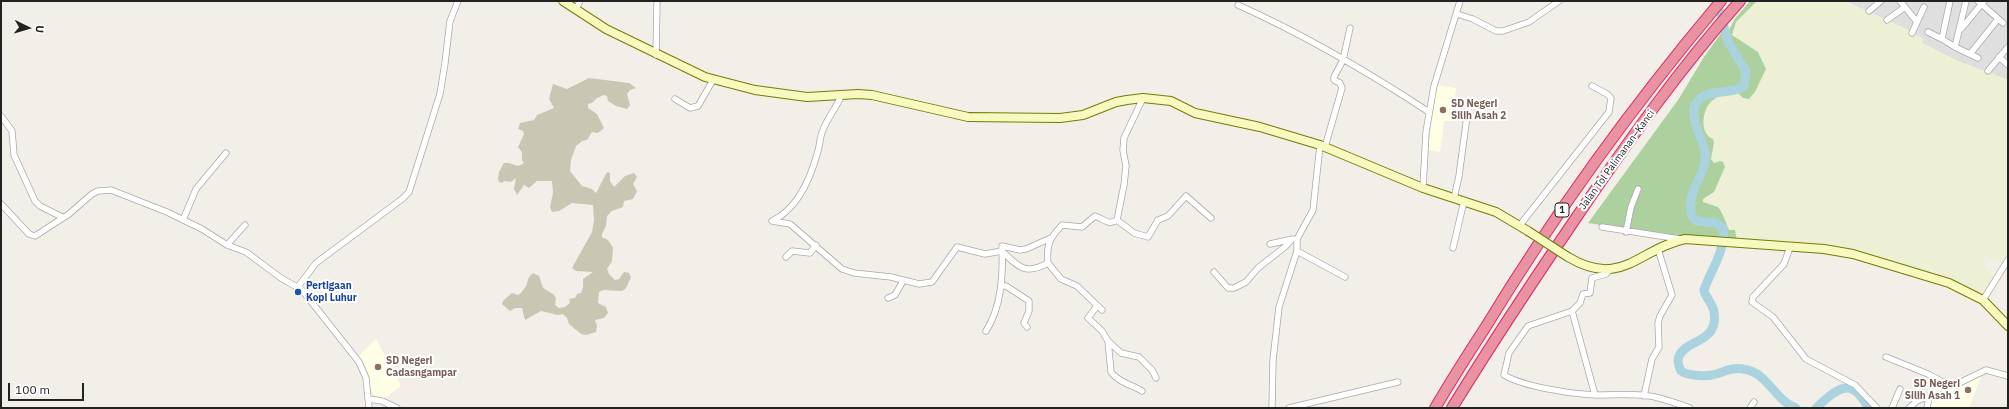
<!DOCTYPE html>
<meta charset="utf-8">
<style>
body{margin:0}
#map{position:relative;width:2009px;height:409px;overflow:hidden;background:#f2efe9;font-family:"IBM Plex Sans",sans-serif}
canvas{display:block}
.frame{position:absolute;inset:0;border:2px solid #222;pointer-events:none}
.north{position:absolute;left:8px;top:8px;width:40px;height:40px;-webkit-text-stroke:3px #fff;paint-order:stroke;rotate:95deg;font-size:11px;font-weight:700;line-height:16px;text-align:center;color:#222}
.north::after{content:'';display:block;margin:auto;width:14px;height:18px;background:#222;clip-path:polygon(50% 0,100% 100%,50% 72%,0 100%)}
.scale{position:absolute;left:8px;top:383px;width:76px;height:18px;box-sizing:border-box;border:2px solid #222;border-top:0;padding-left:5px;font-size:12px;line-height:14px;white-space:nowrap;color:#222;-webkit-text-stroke:3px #fff;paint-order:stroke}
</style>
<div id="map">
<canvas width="2009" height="409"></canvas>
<div class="frame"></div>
<div class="north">U</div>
<div class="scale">100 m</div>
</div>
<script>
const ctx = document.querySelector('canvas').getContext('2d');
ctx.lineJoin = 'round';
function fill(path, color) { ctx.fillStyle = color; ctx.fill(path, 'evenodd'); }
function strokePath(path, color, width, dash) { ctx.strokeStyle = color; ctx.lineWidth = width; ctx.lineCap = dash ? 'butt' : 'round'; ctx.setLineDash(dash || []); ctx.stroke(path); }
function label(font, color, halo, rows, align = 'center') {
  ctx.font = font + ' "IBM Plex Sans",sans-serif'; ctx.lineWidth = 4; ctx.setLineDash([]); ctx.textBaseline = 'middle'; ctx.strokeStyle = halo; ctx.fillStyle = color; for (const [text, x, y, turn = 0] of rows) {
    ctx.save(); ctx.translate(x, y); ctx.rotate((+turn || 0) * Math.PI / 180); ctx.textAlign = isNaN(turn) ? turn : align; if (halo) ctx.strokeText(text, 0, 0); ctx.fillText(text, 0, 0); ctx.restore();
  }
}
fill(new Path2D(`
 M1845 1H2008V80L1958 61 1922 43 1923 39 1902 27Z`), '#e0dfdf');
fill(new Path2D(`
 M1437 85 1456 88 1452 121H1444L1440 152 1428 150Z
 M376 339 401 386 383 399 374 396 370 387 366 371 358 357Z
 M1982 374 1969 408H1929L1931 395 1952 389 1960 391 1961 387Z`), '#ffffe5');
fill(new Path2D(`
 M589 78 629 83 636 88 630 90 627 94 630 105 627 109 616 106 608 101 607 96 604 95 597 98 592 103 588 104V108L597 114 604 128 598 133 592 132 587 140 582 141 576 146 571 160 570 171 582 186 592 189 596 193 607 172 610 173V181L614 187 625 176 634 173 637 177 633 184 637 191 633 199 624 201 623 207 612 211 607 216 606 226 602 234V237L608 240 613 248 612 261 607 269 609 274 615 280 619 279 624 272 629 273 631 277 626 288 622 291 604 290 599 292 598 303 606 307 608 313 604 318 595 320 597 326 596 332 586 335 581 334 569 324 567 318 563 314 558 315 541 311 525 320 522 308H515L510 311 502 304 503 301 512 293 518 295 521 293 526 286 529 277 533 273 539 276 543 288 553 294 556 298 555 305 559 308 565 307 570 303 569 299 575 298 577 294 581 293 583 287V279L593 272 576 271 572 268 592 232 594 220 593 205 572 203 559 211 552 212 550 207 553 193 552 181H537L529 188 524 185 517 195 514 189 516 178 511 182 504 181 502 183 499 182 498 179 499 172 504 163H509L518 166 524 163 522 160V152L518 147 524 134 523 131 518 129 520 123 534 120 537 115 554 108 549 99 553 84 567 89Z`), '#c7c7b4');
fill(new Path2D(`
 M1757 1H1845L1902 27 1923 39 1922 43 1958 61 2008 80V257L2004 264 1985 256 1984 257 1986 268 1995 279 1984 296 1852 251 1737 241 1735 230H1729L1724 223 1723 214 1718 207 1703 203V199L1714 192 1721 178 1711 159 1714 143 1705 133 1703 125 1709 104 1719 96 1738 93 1743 98 1753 95 1764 72 1762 57 1749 46 1732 35 1736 22Z`), '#eef0d5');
fill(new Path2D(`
 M1750 1H1757L1736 22 1732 35 1758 52 1766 69 1755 92 1749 99 1743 98 1738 93C1740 91 1744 90 1746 88 1756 74 1732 46 1728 32L1734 20Z
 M1722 32 1744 71 1742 85C1729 93 1711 86 1699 96 1681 112 1700 135 1703 153 1705 170 1690 184 1688 200 1688 205 1689 210 1689 215 1701 229 1708 221 1721 230L1720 237H1672L1588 223 1678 100 1704 57Z
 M1719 96C1716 98 1711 101 1709 104 1702 114 1700 134 1713 139L1714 143 1711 159 1714 163 1720 161 1723 162 1725 167 1714 192 1703 199V202L1718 207C1723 213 1726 223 1729 230H1735L1737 241 1728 240 1725 227 1716 221 1698 219 1693 213C1693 191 1705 182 1707 164 1710 140 1675 96 1719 96Z`), '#add19e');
strokePath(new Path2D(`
 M1717 1 1728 42 1746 71 1744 86C1731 95 1711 89 1701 98 1684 112 1702 136 1705 152 1708 169 1694 183 1691 199 1690 204 1691 210 1691 214L1696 221 1716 223 1723 228C1726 251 1711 269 1704 290 1705 297 1713 304 1714 312 1719 343 1686 339 1679 356 1677 360 1679 367 1681 371 1689 376 1707 377 1716 374 1726 371 1733 367 1743 369 1768 372 1774 400 1796 408
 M1816 408C1836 390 1851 374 1868 408`), '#aad3df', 9);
const street = new Path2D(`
 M1900 1 1917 22
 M1966 1 1955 47 1978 58
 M1978 1 2003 23
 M1238 5C1305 35 1368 72 1429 112
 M576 9 580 1
 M1869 11 1881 1
 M1457 14 1473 19 1496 31H1503L1529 22 1559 1
 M1887 20 1905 7
 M1961 29 1984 1
 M1928 32 1942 39 1950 1
 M1912 33 1924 7
 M1942 39 1955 47
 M1970 54 1998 19
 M656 55 657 1
 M1999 57 2008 65
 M1988 71 2008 47
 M842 94C837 107 828 117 823 130 820 136 820 144 818 151 811 177 798 209 772 221L790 224 842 269 854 273 891 277 919 284 932 282 957 247 985 254 1002 251C1019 268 1026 275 1048 263 1046 244 1050 238 1062 225L1082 227 1095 216C1104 219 1109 226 1117 220L1124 185 1126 166 1123 150 1124 138 1143 98
 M675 99 690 108 698 106 713 80
 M1 116 12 131 14 155 35 201 40 206 62 217
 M1325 147 1342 88 1340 83 1334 80V77L1343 60 1350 28
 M1423 188 1426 132 1434 86 1460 1
 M1454 198 1459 176 1467 116
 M1 204 29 234 35 236 69 214 92 194 98 191 111 190 167 212 202 229 227 245 246 252 281 278 302 290 359 362 366 378 369 408
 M183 220 196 189 226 153
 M1117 220 1134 233 1148 237 1158 220 1168 216 1186 196 1211 218
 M1520 225 1609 112 1611 98 1607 94 1592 86
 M1602 227 1680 239
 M1626 232 1631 207 1638 189
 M1270 244 1293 239
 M227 245 245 225
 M1790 247 1784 264 1753 297 1752 302 1773 317 1806 359 1855 385 1877 408
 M1453 248 1464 201
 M1297 251 1345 277
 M786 257 792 251 810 253 816 245
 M1048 263 1061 279 1077 286 1102 310
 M1611 269 1606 274 1592 278 1590 293 1583 294 1580 303 1572 311 1528 326 1509 353 1504 375C1524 387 1573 394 1596 395 1616 395 1636 393 1655 397 1667 400 1679 404 1690 408
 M1214 272 1228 288H1234L1246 282 1258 268 1286 246 1291 240
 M1001 286H1006L1029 301V311L1024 323 1027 327
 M297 288 316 263 402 199 409 192 440 94 445 63 450 21 458 1
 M888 298 895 295 903 281
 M1983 300 2008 260
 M1097 306 1088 318 1102 331 1108 341 1111 372C1118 382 1132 385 1142 391
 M1572 311 1595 395
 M986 331C1002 306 1003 274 1002 246L1020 250 1026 249 1051 238
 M1108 341 1121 353 1139 357 1152 370 1156 378
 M1886 357 1928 374 1948 385C1932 393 1930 390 1927 408
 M1948 385 1957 384 1986 370 2008 376
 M1644 396 1652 359 1659 347 1658 323 1660 316 1672 295 1658 249
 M369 399 382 401 397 408
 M1272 408 1273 360 1279 307 1297 251V239L1313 210 1320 145
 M1289 408 1398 382
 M1750 408 1754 402
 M1892 408 1900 389
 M1909 408 1917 401 1928 396`);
const secondary = new Path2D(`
 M563 1 606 29 705 77 755 90 807 97 858 94 872 95 968 117 1060 118 1083 115 1116 102 1127 100 1143 98 1171 101 1195 113 1260 127 1320 145 1423 188 1496 212 1528 231
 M1568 257C1622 289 1638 249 1685 239L1824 249 1853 254 1949 283 1983 300 2008 326`);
const highway = new Path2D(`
 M1435 408C1451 381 1468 354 1485 328 1555 213 1634 104 1721 1
 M1452 408C1492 343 1533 281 1576 218 1627 143 1680 68 1740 1`);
strokePath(street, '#a9a9a9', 7);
strokePath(secondary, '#707d05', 10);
strokePath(highway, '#dc2a67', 12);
strokePath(street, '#fff', 5.5);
strokePath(secondary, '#f7fabf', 8);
strokePath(highway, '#e892a2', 10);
const secondaryBridge = new Path2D(`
 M1528 231 1568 257`);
strokePath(secondaryBridge, '#707d05', 10, []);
strokePath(secondaryBridge, '#f7fabf', 8);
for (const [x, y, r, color] of [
 [1443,110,4,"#8d6e63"],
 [298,292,4,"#1a4fb4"],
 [378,367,4,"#8d6e63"],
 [1968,390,4,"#8d6e63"]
]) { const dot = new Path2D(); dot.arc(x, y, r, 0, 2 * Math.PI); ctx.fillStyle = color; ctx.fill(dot); strokePath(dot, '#fff', 1.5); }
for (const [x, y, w] of [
 [1562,210,14]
]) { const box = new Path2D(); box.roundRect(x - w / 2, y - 7, w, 14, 3); ctx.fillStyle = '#fff'; ctx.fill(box); strokePath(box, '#222', 1); }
label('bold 9px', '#222', null, [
 ["1",1562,210]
]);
label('bold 10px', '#785e54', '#fff', [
 ["SD Negeri",1451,104],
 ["Silih Asah 2",1451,116],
 ["SD Negeri",386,361],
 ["Cadasngampar",386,373],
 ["SD Negeri",1960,384,"right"],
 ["Silih Asah 1",1960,396,"right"]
], 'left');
label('10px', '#222', '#fff', [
 ["Jalan Tol Palimanan–Kanci",1617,160,-54]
]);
label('bold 10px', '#164399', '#fff', [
 ["Pertigaan",306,286],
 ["Kopi Luhur",306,298]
], 'left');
</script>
